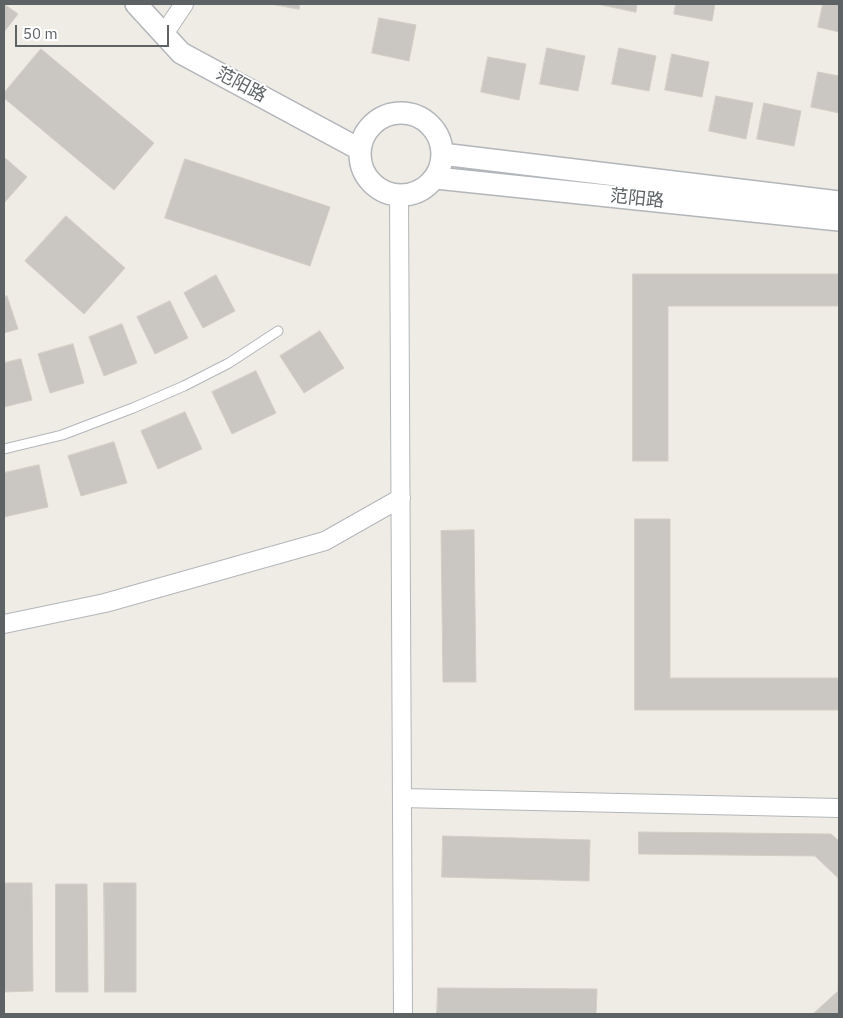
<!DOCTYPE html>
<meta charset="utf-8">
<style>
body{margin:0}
#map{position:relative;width:843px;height:1018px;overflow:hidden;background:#efece5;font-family:"IBM Plex Sans",sans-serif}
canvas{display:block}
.frame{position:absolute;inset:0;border:5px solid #5d6265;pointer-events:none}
.scale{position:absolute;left:15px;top:25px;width:154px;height:22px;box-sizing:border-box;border:2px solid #5d6265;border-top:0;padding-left:6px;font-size:15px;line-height:18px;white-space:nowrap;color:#5d6265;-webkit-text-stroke:4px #fff;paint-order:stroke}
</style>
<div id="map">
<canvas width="843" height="1018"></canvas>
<div class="frame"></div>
<div class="scale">50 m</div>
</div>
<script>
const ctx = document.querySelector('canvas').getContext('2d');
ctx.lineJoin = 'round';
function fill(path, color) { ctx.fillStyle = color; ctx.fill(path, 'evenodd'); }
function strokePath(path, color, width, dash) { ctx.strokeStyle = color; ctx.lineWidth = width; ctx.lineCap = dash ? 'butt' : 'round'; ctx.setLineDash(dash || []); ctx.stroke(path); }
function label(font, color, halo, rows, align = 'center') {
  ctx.font = font + ' "IBM Plex Sans","Noto Sans SC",sans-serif'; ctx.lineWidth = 4; ctx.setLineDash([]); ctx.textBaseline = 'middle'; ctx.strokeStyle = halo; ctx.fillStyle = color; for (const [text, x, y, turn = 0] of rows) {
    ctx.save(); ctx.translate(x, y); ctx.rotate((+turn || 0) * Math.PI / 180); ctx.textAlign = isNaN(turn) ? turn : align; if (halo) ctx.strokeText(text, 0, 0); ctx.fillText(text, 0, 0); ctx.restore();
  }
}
const building = new Path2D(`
 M4 4 18 14 4 32Z
 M271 4H300L299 9Z
 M598 4H637L636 12Z
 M676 4H715L712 21 674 14Z
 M823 4H839V32L818 27Z
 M379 18 416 25 409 61 372 53Z
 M547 48 585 56 578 91 540 84Z
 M619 48 656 56 649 91 612 84Z
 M41 49 154 143 114 190 4 98V93Z
 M672 54 709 62 702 97 665 90Z
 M488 57 526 64 519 100 481 92Z
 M818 72 839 76V113L811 107Z
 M716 96 753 103 746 139 709 131Z
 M764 103 801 111 794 146 757 139Z
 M4 157 27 177 4 203Z
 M185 159 330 207 310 266 165 218Z
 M66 216 125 268 84 314 25 261Z
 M633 274H839V306H668V461H633Z
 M216 275 235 311 203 328 184 293Z
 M7 296 18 329 4 333V297Z
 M170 301 188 338 155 354 137 317Z
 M122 324 137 363 104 376 89 337Z
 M320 331 344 368 304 393 280 356Z
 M73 344 84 383 50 393 38 354Z
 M21 359 32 400 4 407V363Z
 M256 371 276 413 232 434 212 392Z
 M185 412 202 449 158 469 141 431Z
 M114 442 127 483 81 496 68 456Z
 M39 465 48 507 4 517V473Z
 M635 519H670V678H839V710H635Z
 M474 530 476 682H443L441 531Z
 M639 832 831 834 839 841V1014H813L838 991V878L815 856 639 854Z
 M443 836 590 840 589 881 442 877Z
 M4 883H32L33 991 4 992Z
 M104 883H136V992H105Z
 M56 884H87L88 992H56Z
 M438 988 597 989 596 1014H437Z`);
fill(building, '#cac7c2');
strokePath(building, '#d4cdc3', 1);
const service = new Path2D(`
 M4 449 62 435 133 408 184 386 229 363 278 331`);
const minor = new Path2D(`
 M164 34 184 4
 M399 195 403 1014
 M4 624 105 603 325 541 401 498
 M402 798 839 808`);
const tertiary = new Path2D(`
 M136 4 181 53 359 149
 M360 154a41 41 0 1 1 82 0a41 41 0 1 1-82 0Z
 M442 154 839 202
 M436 178 839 220`);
strokePath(service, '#b2b6ba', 11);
strokePath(minor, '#b2b6ba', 20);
strokePath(tertiary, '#b2b6ba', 24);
strokePath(service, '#fff', 9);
strokePath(minor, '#fff', 18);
strokePath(tertiary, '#fff', 21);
label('18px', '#5d6265', '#fff', [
 ["范阳路",241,85,28],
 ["范阳路",637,199,6]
]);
</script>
